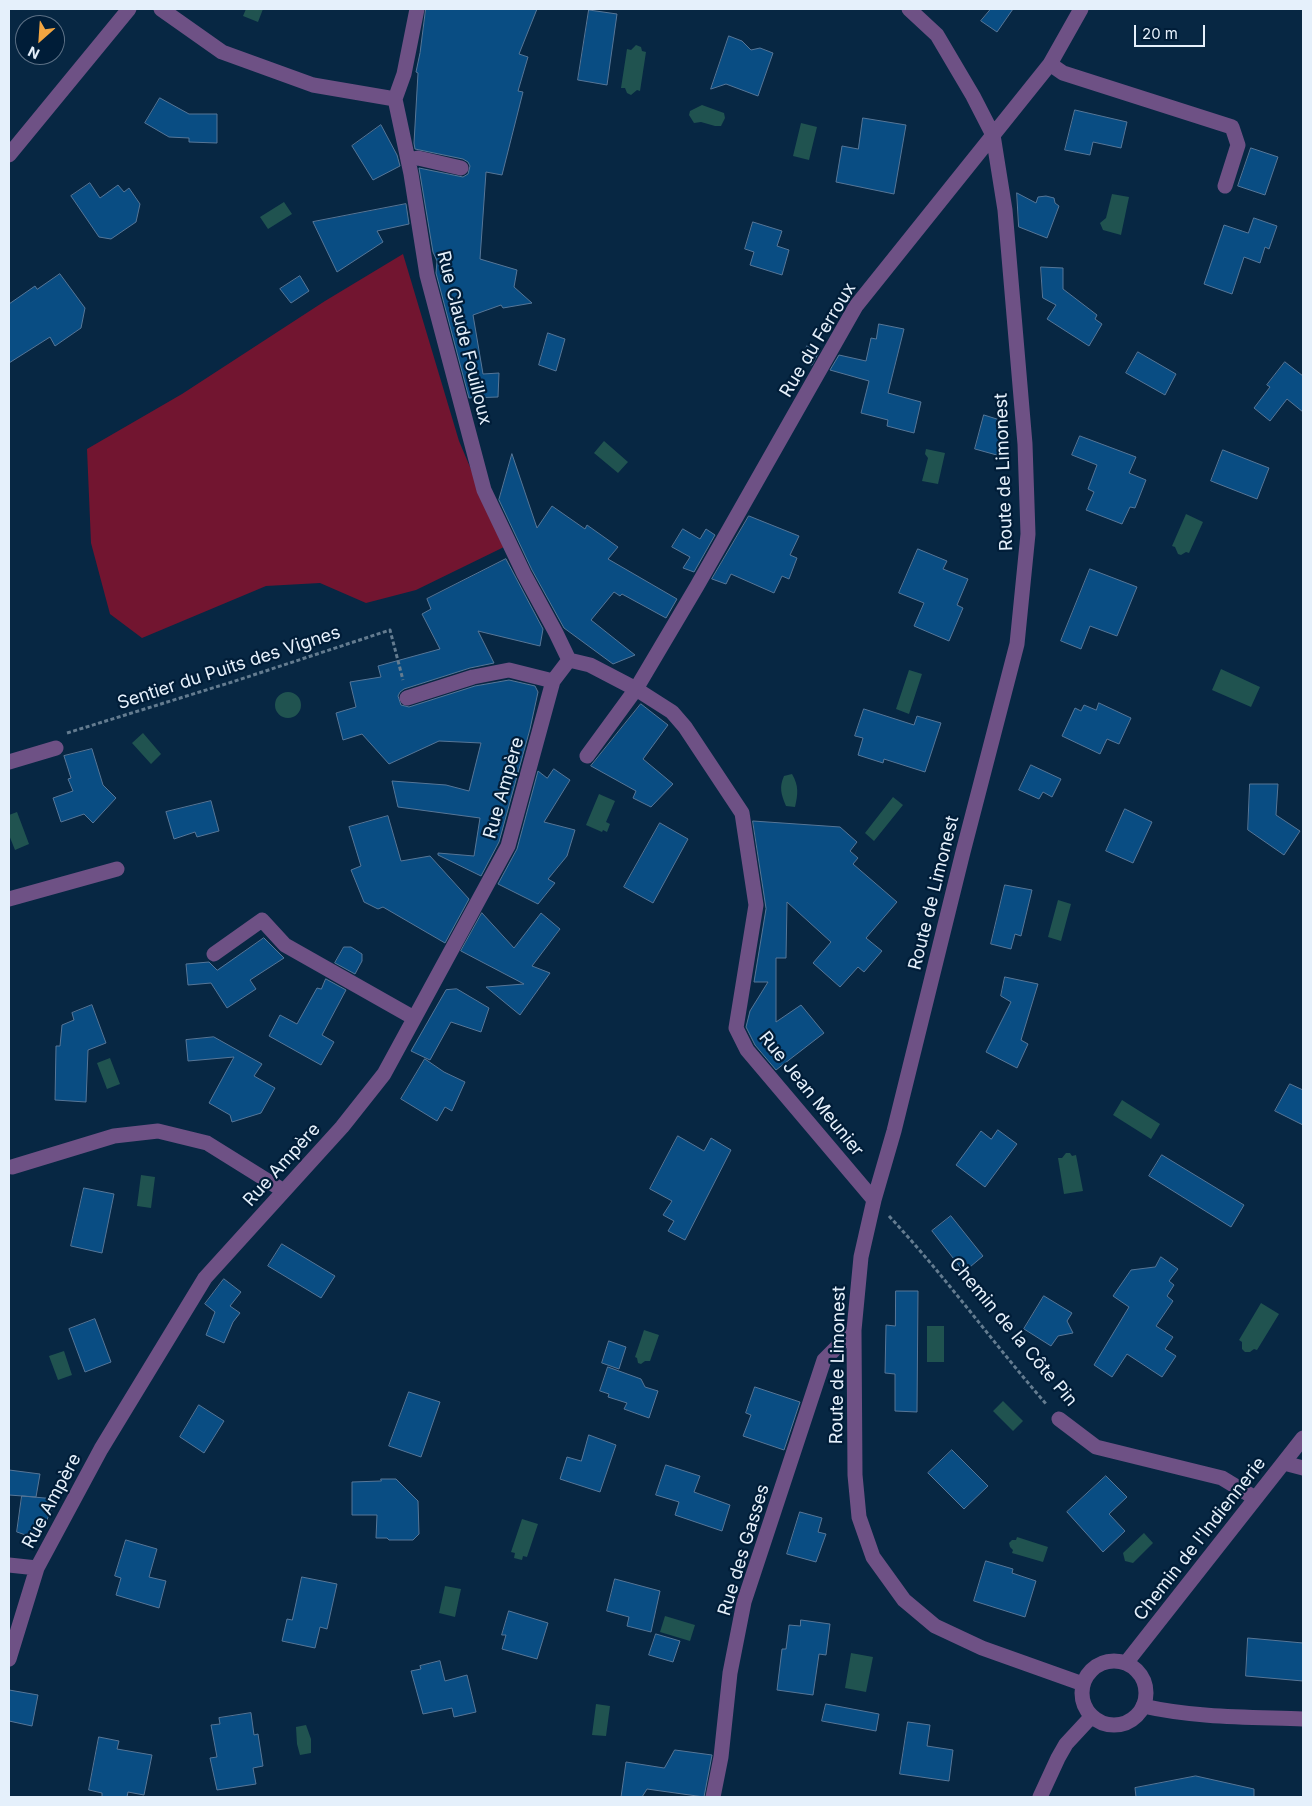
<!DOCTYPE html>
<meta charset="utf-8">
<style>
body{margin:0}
#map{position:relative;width:1312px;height:1806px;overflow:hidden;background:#072743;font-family:Inter,sans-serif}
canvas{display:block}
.frame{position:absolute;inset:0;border:10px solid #e5f0fb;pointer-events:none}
.north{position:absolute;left:15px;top:15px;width:50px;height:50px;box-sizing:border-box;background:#001d38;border:1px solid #5c7186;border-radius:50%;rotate:206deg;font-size:14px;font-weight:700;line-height:20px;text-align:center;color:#e5f0fb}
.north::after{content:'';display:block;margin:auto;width:18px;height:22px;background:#f2a541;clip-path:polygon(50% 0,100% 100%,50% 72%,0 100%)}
.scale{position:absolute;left:1134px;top:25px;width:71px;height:22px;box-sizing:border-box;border:2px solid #e5f0fb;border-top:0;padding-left:6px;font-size:15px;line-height:18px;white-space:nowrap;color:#e5f0fb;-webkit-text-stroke:4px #001d38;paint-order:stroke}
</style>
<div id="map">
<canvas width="1312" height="1806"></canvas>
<div class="frame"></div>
<div class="north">N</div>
<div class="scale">20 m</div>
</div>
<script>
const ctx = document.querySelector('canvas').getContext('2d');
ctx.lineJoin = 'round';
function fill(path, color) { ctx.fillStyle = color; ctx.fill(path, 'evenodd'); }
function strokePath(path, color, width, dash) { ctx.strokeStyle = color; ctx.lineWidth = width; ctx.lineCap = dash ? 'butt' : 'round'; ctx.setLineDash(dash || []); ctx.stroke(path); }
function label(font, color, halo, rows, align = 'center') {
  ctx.font = font + ' Inter,sans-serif'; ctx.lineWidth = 4.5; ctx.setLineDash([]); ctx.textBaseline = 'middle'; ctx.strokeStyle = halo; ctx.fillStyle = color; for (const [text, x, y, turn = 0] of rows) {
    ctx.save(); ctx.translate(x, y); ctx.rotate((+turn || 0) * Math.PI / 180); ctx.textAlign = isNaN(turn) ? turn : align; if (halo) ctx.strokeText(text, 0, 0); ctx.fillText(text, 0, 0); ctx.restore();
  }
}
fill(new Path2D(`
 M403 254 459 441 504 547 416 590 366 603 320 583 266 586 142 638 110 614 91 543 87 449 182 394 325 301Z`), '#721530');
fill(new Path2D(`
 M246 9H263L258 22 243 16Z
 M636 45 641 47 642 51 646 52 640 91 637 90 631 95 627 93 625 88H621L627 49 631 50Z
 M702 105 724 113 725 118 721 126H715L701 122 694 123 689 115 690 111Z
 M801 123 817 127 809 160 793 156Z
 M1112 194 1129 197 1121 235 1103 230 1100 223 1106 218Z
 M284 202 292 214 268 229 260 217Z
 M604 441 628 462 618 473 594 453Z
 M926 449 945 453 938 484 922 481 928 458 925 454Z
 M1186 514 1203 522 1189 553 1186 552 1181 555 1178 554 1175 547 1172 546Z
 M1221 669 1260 687 1251 707 1212 690Z
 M909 670 922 674 909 714 896 709Z
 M275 705a13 13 0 1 1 26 0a13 13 0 1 1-26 0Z
 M143 733 161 754 151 764 132 743Z
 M792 774C799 786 798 794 795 807L786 806C781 794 779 787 784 776Z
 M599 794 615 801 606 822 610 824 607 832 603 830 602 832 586 825Z
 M893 797 903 805 874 841 865 833Z
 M17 812 29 844 15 850 9 835V815Z
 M1058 900 1071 904 1061 941 1048 937Z
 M110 1058 120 1084 107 1089 97 1063Z
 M1122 1100 1160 1124 1151 1139 1113 1115Z
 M1066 1153H1070L1072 1156 1076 1155 1083 1191 1064 1194 1058 1158H1062Z
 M141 1175 155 1177 151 1208 137 1206Z
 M1261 1303 1279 1314 1257 1350 1254 1349 1250 1352H1245L1242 1349V1342L1239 1340Z
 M927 1326H944V1362H927Z
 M644 1330 659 1335 650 1361H645L641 1364 638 1363 637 1358 635 1357Z
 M64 1351 72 1375 58 1380 49 1356Z
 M1003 1401 1023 1421 1013 1431 993 1411Z
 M522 1519 538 1524 527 1557 523 1556 522 1560 514 1558 515 1553 511 1552Z
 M1144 1533 1153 1543 1133 1563 1125 1561 1123 1553Z
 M1017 1537 1048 1547 1043 1562 1012 1553 1013 1550 1010 1547 1009 1543 1012 1540H1016Z
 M445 1586 461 1589 455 1617 439 1613Z
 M665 1616 695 1625 690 1641 660 1632Z
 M851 1653 873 1657 866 1692 845 1688Z
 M596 1704 610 1706 606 1736 592 1735Z
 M306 1725 311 1739V1753L300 1755 297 1744 296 1727Z`), '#205350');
const building = new Path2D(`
 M426 9H537L519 54 528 57 518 91 523 92 502 175 486 172 480 259 517 270 514 287 532 303 503 308 501 305 473 315 483 374 499 373 498 397 469 398 436 273 437 261 433 252 419 168 463 177 468 174 470 166 468 162 463 159 415 149 414 143 418 73 416 72 420 53Z
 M991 9H1013L997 32 981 21Z
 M589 10 617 14 607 85 578 80Z
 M729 36 742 41 751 50 760 48 773 53 758 96 726 84 711 89Z
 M160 98 189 114H217V143L189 142V138L169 137 145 123Z
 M1075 110 1127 122 1121 148 1093 142 1090 155 1065 150Z
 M863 118 906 125 894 194 836 182 842 146 858 149Z
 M381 125 397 155 400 166 373 180 352 146Z
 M1251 148 1278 157 1265 195 1238 186Z
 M90 183 100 198 118 185 124 192 129 188 140 204 136 222 111 239 99 237 71 196Z
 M1017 193 1036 203 1038 197 1046 196 1054 198 1055 203 1059 206 1047 238 1019 227Z
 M406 204 409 224 377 231 383 242 337 272 313 222Z
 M1254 218 1277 226 1269 249 1265 247 1260 263 1244 257 1232 294 1204 284 1224 225 1248 233Z
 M753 222 782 231 777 246 789 250 782 275 750 265 754 252 745 249Z
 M1041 267 1063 268V289L1097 315 1095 319 1102 324 1089 346 1047 319 1056 305 1043 298Z
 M60 274 85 308 81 328 55 346 50 337 9 363V304L35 286 37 289Z
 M300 276 309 291 291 303 280 289Z
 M879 324 904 329 888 393 921 402 914 433 887 426 888 420 861 413 869 381 830 370 839 355 866 361 871 338 876 339Z
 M548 333 565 339 556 371 539 365Z
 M807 346 820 350 812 365 803 363Z
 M1138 352 1176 374 1165 395 1126 373Z
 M1285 362 1303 376V412L1287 399 1270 421 1254 408 1270 387 1267 385Z
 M984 415 1000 420 1004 457 975 449Z
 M1080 436 1136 457 1129 473 1146 480 1135 508 1130 507 1122 524 1086 510 1094 492 1088 489 1097 465 1072 455Z
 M1223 450 1269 468 1257 499 1211 481Z
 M512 454 537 528 552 506 585 529 587 525 618 547 608 559 677 599 666 618 622 594 620 596 614 592 591 620 635 655 613 664 564 628 532 570 499 500Z
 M749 516 799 536 790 555 797 558 789 579 782 576 774 593 731 574 726 584 712 579Z
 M683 529 700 539 706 529 715 535 694 572 683 568 690 557 672 547Z
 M918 549 947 561 943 569 968 579 957 605 963 608 949 641 914 626 924 603 899 593Z
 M506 559 543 629 540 646 478 631 494 663 470 668 404 689 400 692 398 696 401 705 409 707 475 686 509 680 535 686 538 692 530 729 499 842 481 876 438 855V853L474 856 480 818 398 807 392 781 446 785 469 791 481 743 439 741 389 764 362 734 343 740 336 713 356 707 350 682 381 677 378 666 440 649 422 614 431 609 427 599Z
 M1090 569 1137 587 1117 636 1090 626 1081 649 1061 641Z
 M1099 703 1131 718 1119 744 1107 739 1100 754 1062 736 1075 708 1081 711 1084 705 1096 710Z
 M641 704 668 725 643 759 673 784 651 807 633 798 636 791 591 766Z
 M864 709 914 725 917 716 941 723 925 772 884 759 883 763 858 755 863 738 855 736Z
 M92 749 103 785 116 798 93 823 84 814 61 822 53 798 73 791 68 779 71 778 64 756Z
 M1031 765 1061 779 1052 797 1043 792 1039 799 1019 790Z
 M554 769 570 780 544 822 575 830 567 856 548 879 555 883 538 904 498 884 517 849 538 771 547 778Z
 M1250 784H1278L1276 815 1300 831 1284 855 1248 830Z
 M211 801 219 831 197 837 195 832 174 839 166 812Z
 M1125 809 1152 822 1133 863 1106 851Z
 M388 816 401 861 430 856 469 899 445 943 383 907 378 909 364 902 351 870 361 866 349 827Z
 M753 821 840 827 857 842 850 851 858 858 853 864 897 902 866 938 882 951 864 972 858 967 840 987 813 963 831 942 787 902 786 958H776V1022L801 1005 824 1033 776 1070 755 1045 746 1027 750 1011 768 982H754L766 909Z
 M660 823 688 839 653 903 624 887Z
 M1005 885 1032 890 1021 936 1015 934 1011 949 991 944Z
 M482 913 514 948 541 913 560 929 532 966 550 973 520 1015 486 987 524 984 461 951Z
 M264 938 284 958 250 980 256 989 227 1008 211 983 188 985 186 964 209 962 217 970Z
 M344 947H351L362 954V961L355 974 335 963Z
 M1005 977 1038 984 1021 1040 1028 1044 1017 1068 986 1052 1011 1002 1001 996Z
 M326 979 346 990 322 1035 334 1042 321 1065 269 1036 280 1015 297 1024 317 988 321 989Z
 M457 989 489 1008 481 1032 451 1022 430 1060 411 1051 446 990Z
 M92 1005 106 1043 88 1050 86 1102 55 1100 56 1046H60L62 1025 74 1020 72 1013Z
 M214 1037 262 1064 254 1076 275 1088 261 1113 232 1122 230 1115 209 1103 234 1057 188 1061 186 1040Z
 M425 1059 444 1072 465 1082 452 1111 445 1107 437 1121 401 1099Z
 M1290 1084 1303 1090V1125L1275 1111Z
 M998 1130 1017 1144 985 1187 956 1165 981 1131 991 1139Z
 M678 1136 704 1151 711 1138 731 1150 685 1240 668 1231 674 1221 663 1215 672 1201 650 1189Z
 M1162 1155 1244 1205 1231 1227 1149 1176Z
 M84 1188 114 1194 102 1253 71 1246Z
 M951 1216 983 1256 964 1272 932 1231Z
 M282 1244 335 1276 321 1298 268 1266Z
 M1161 1257 1178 1269 1169 1281 1174 1285 1167 1296 1173 1301 1156 1326 1173 1337 1165 1349 1176 1356 1162 1377 1127 1354 1112 1377 1094 1365 1129 1307 1113 1296 1131 1270 1155 1267Z
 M224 1279 241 1292 230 1306 240 1313 233 1322 224 1343 206 1335 215 1312 205 1304Z
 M896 1291H918L917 1412 895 1411V1374L885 1373 886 1325 895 1326Z
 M1044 1296 1072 1313 1067 1321 1073 1333 1058 1336 1051 1346 1024 1329Z
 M95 1319 111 1362 85 1372 69 1329Z
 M609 1341 626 1347 619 1369 602 1363Z
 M608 1367 641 1379 645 1387 658 1391 649 1418 624 1409 627 1403 608 1397 609 1394 600 1391Z
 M755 1387 800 1402 784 1450 743 1436 751 1415 746 1413Z
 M409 1392 440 1402 421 1457 389 1446Z
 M199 1405 224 1421 204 1453 180 1437Z
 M589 1435 616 1445 600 1492 560 1479 567 1457 581 1461Z
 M952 1450 988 1486 964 1509 928 1473Z
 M666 1465 700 1476 694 1492 730 1505 722 1531 675 1515 679 1502 656 1495Z
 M9 1470 40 1474 36 1497 9 1495Z
 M1106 1476 1127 1497 1109 1514 1125 1531 1103 1552 1067 1512Z
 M381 1479H396L418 1501 419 1534 413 1540H389L387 1538H376L377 1515H352V1482L381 1481Z
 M22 1496 56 1499 46 1522H41L34 1538 17 1532Z
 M800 1512 822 1518 818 1532 826 1534 816 1562 787 1554Z
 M126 1540 157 1549 149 1577 166 1581 159 1608 116 1595 121 1578 115 1576Z
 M986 1561 1013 1569 1012 1573 1036 1581 1025 1617 974 1601Z
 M302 1577 337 1584 327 1629 320 1627 315 1648 282 1641 287 1619 292 1620Z
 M615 1579 660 1591 651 1632 627 1626 629 1617 607 1611Z
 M509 1611 548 1623 537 1659 502 1649 506 1635H502Z
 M801 1620 830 1624 826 1655 819 1654 813 1695 777 1690 782 1649H786L789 1625 800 1626Z
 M656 1634 680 1641 673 1662 649 1655Z
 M1248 1638 1303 1643V1681L1246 1676Z
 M440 1661 445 1681 467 1675 476 1712 454 1717 452 1708 423 1714 411 1671 421 1669 420 1666Z
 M9 1690 38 1695 32 1726 9 1721Z
 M826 1704 879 1714 876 1731 822 1721Z
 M251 1713 254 1735 258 1734 263 1766 253 1768 256 1784 217 1790 210 1758 217 1757 211 1725 220 1724 219 1718Z
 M908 1722 930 1725 927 1746 953 1750 949 1781 900 1774Z
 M99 1737 119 1741 117 1749 152 1755 144 1795 128 1792 127 1797H102V1793L89 1790Z
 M675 1750 712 1755 704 1797 647 1789 642 1797H621L626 1762 664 1768Z
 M1196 1776 1254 1789V1797H1136L1135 1788Z`);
fill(building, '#094d83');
strokePath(building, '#567697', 1);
strokePath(new Path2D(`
 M67 733 232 682 390 630 403 680
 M889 1216C945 1276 993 1343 1047 1405`), '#647c90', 3, [4, 2.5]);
strokePath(new Path2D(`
 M161 9 222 52 313 85 395 99
 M417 9 404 74 395 99 411 174 427 275 484 490 524 574 556 633 569 660
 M909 9 937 35 973 96 993 135 1005 210 1025 444 1028 534 1017 644 963 852 894 1131 874 1200 861 1257 854 1330 855 1475 859 1517 873 1557 904 1600 935 1626 982 1648 1083 1684
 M1050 64 1063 73 1232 127 1238 145 1225 186
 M9 155 129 9
 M408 160 418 158 461 168
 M569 660 590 665 636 689 672 712 685 727 742 813 756 905 736 1028 747 1050 874 1200
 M407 698 473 677 509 670 553 681
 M587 756 636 689 697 586 856 306 1050 64 1081 9
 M9 762 56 748
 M9 899 117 869
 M214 954 262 920 285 945 414 1018
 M12 1167 114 1136 158 1131 207 1143 284 1191
 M1059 1419 1096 1447 1222 1478 1255 1498
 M1284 1463 1303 1468
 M9 1565 37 1568
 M9 1659 37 1568 101 1449 205 1278 342 1127 384 1074 508 846 553 681 569 660
 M1082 1693a32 32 0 1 1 64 0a32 32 0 1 1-64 0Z
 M1126 1663 1303 1438
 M1143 1706C1196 1718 1250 1717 1303 1719
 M713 1797 721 1757 730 1673 744 1602 824 1360 854 1330
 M1040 1797 1058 1758 1066 1744 1092 1716`), '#6e5185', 15);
label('18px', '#e5f0fb', '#001d38', [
 ["Rue Claude Fouilloux",464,338,76],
 ["Rue du Ferroux",818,340,-59],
 ["Route de Limonest",1004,472,-92],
 ["Sentier du Puits des Vignes",229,668,-18],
 ["Rue Ampère",504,788,-74],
 ["Route de Limonest",934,893,-76],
 ["Rue Jean Meunier",811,1094,51],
 ["Rue Ampère",282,1165,-48],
 ["Chemin de la Côte Pin",1013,1332,50],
 ["Route de Limonest",838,1365,-89],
 ["Rue Ampère",52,1501,-62],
 ["Chemin de l'Indiennerie",1200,1539,-52],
 ["Rue des Gasses",744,1550,-73]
]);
</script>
